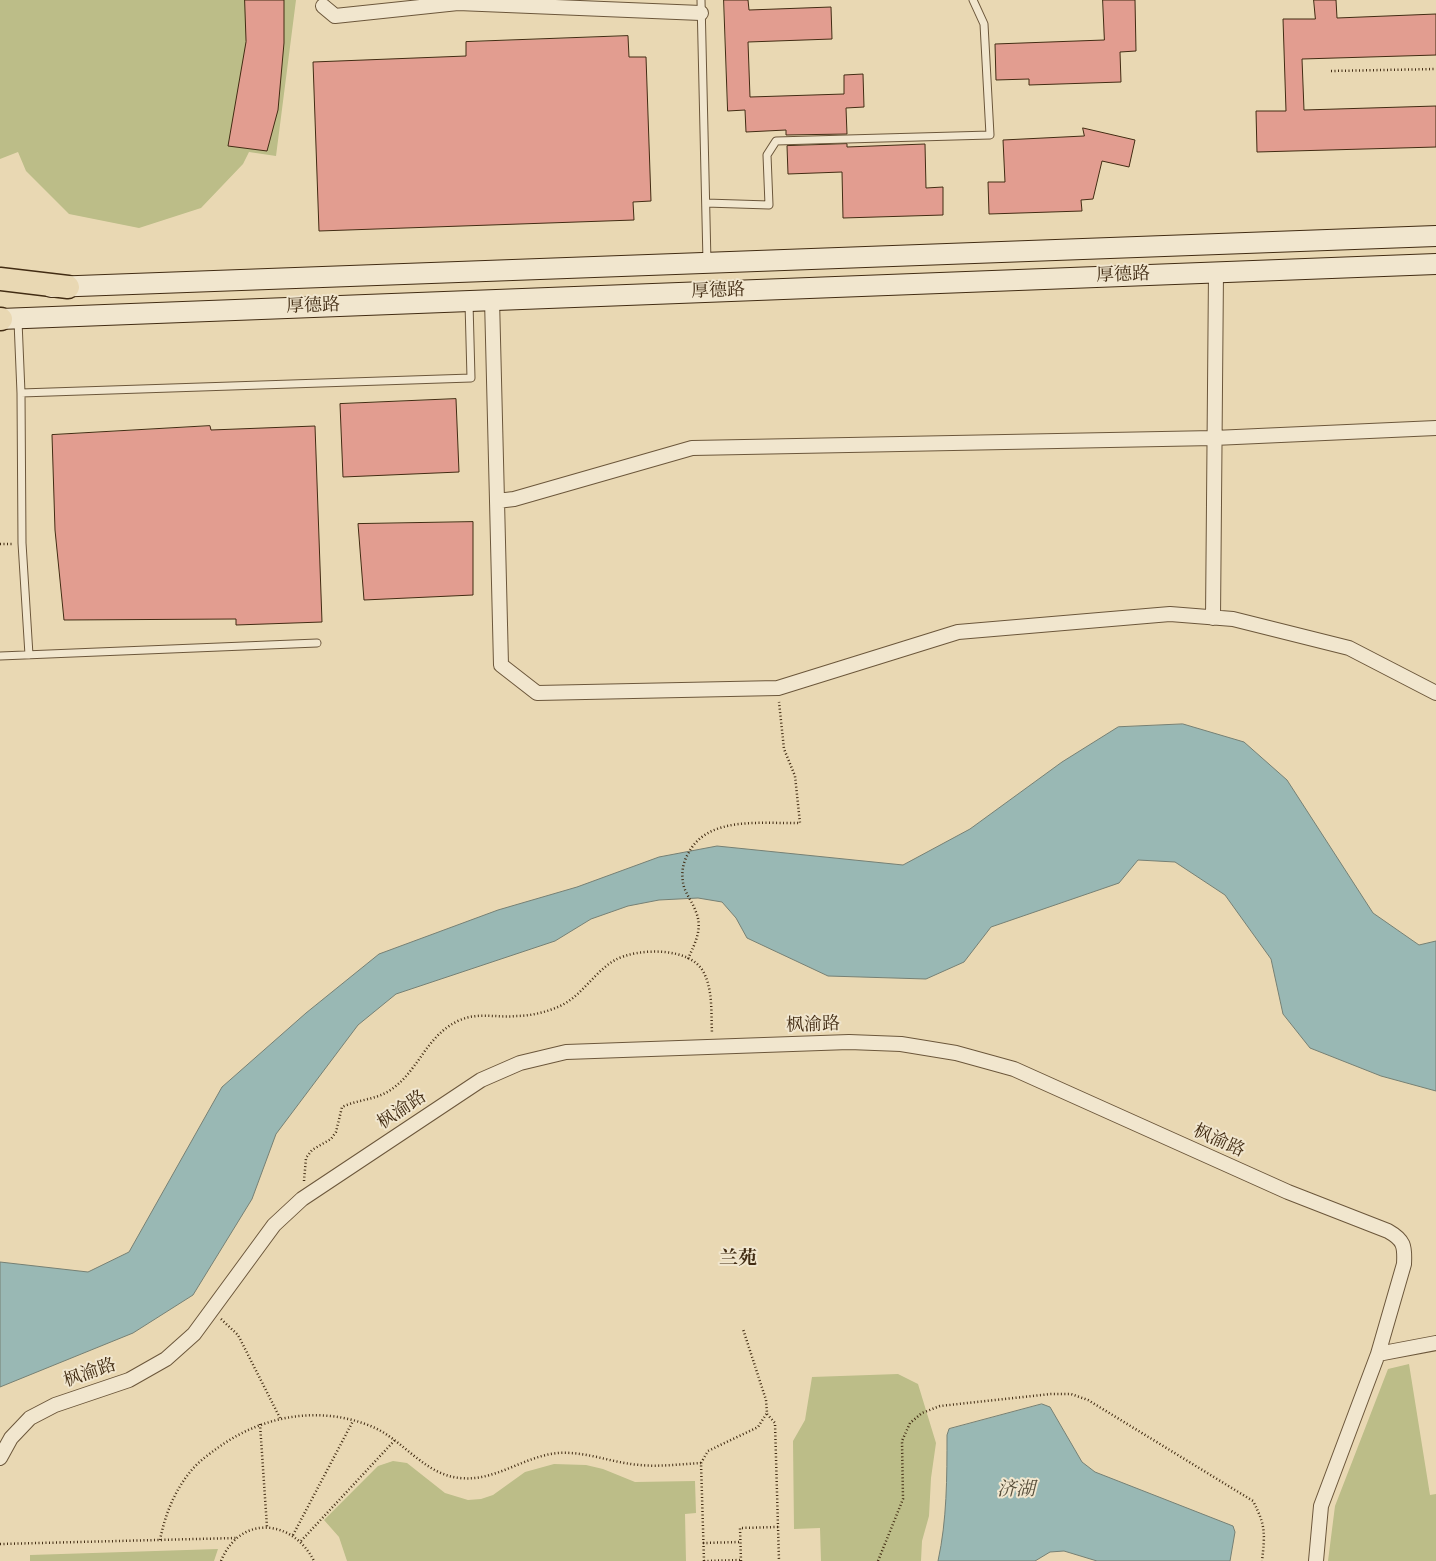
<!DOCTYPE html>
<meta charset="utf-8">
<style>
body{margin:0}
canvas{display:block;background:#e9d8b3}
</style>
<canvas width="1436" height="1561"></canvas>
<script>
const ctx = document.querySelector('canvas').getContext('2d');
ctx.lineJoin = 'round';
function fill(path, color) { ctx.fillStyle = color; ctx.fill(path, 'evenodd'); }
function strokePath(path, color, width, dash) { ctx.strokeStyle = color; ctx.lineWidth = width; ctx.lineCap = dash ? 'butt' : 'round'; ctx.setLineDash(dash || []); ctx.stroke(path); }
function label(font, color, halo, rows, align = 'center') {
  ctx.font = font + ' "EB Garamond","Noto Serif SC",serif'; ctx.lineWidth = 4; ctx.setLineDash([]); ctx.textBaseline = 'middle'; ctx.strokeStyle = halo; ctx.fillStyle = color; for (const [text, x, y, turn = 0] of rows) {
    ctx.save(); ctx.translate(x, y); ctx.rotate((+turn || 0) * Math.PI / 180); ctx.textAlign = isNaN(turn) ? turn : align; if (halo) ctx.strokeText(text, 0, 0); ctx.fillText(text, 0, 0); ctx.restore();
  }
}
fill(new Path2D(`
 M0 0H296L276 156 249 152 243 164 201 208 139 228 69 214 26 171 18 152 0 159Z
 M1409 1364 1430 1495 1436 1494V1561H1328L1335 1506 1388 1369Z
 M898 1374 918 1384 936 1443 931 1478 929 1516 922 1541 921 1561H821L820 1528 794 1529 793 1441 805 1420 812 1377Z
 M393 1461 407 1463 445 1493 468 1500 481 1499 493 1495 525 1472 554 1464 586 1465 603 1469 635 1482 695 1481 696 1513 685 1514 686 1561H347L339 1537 324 1520 378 1466Z
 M218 1549 214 1561H30V1555Z`), '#bcbd88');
const water = new Path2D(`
 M1183 724 1244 742 1287 780 1373 913 1419 945 1436 941V1091L1381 1076 1310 1048 1283 1014 1271 959 1225 895 1175 862 1138 860 1119 883 991 927 964 962 926 979 828 976 747 938 736 918 722 902 698 898 659 900 628 906 591 919 555 941 396 994 358 1025 276 1134 252 1199 193 1295 133 1333 0 1387V1262L88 1272 129 1252 222 1087 306 1013 379 954 498 910 577 887 659 857 717 846 903 865 970 829 1062 762 1118 727Z
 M1042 1404 1050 1407 1082 1462 1095 1472 1233 1526 1235 1532 1230 1561H1097L1064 1551 1050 1552 1035 1561H938C947 1520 947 1477 947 1435L949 1429Z`);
fill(water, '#99b8b4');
strokePath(water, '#768074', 1);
const building = new Path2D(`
 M245 0H284V43L278 110 267 151 228 146 246 42Z
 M724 0H748L749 10 831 7 832 39 748 42 750 97 844 94V75L863 74 864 107 846 108 847 134 786 135V130L746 132 745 110 728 111Z
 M1103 0H1135L1136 51 1120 52 1121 82 1029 85V79L996 80 995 44 1104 40Z
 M1314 0H1336L1337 18 1436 14V55L1302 59 1304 110 1436 106V147L1257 152 1256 111H1286L1283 19H1315Z
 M628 36 629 57H646L651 201 633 202 634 220 319 231 313 62 466 56V42Z
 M1083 128 1135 140 1129 167 1102 161 1093 199 1081 200 1082 211 989 214 988 182H1005L1003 140 1084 136Z
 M847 144V147L925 144 926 188 943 187V215L843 218 842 172 788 174 787 146Z
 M456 399 459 472 343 477 340 404Z
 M210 426 211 430 315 426 322 622 236 625V619L64 620 55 530 52 435Z
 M473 522V595L364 600 358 524Z`);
fill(building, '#e29d90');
strokePath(building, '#422c13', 1);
const service = new Path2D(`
 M701 0 707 262
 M706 203 769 205 767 155 776 141 990 135 984 24 973 0
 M18 321 21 393
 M29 655 22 543 21 393 471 378 469 303
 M0 656 317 643`);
const minor = new Path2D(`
 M323 6 335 16 458 3 701 13
 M492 299 497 501
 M1436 428 1214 438 692 448 514 499 497 501 501 665 537 693 778 688 958 632 1170 614 1233 619 1349 648 1436 693
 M1213 618 1216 272
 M1378 1354 1436 1343
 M0 1458 11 1438 30 1418 55 1405 129 1380 166 1359 194 1334 274 1225 302 1199 481 1080 520 1063 566 1052 849 1042 901 1044 956 1053 1014 1069 1288 1192 1388 1231C1404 1240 1405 1246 1404 1264L1378 1354 1321 1506 1316 1561`);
const secondary = new Path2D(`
 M51 287 1436 236
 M0 319 1436 264`);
const trunk = new Path2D(`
 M0 279 68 287
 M0 319H1`);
strokePath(service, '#6c573b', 9);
strokePath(minor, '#6c573b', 16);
strokePath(secondary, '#422c13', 22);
strokePath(trunk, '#422c13', 25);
strokePath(new Path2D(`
 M1331 71 1436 69
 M0 544H13
 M688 959C695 943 703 929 696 912 693 903 687 896 684 887 681 876 682 864 688 854 707 815 763 824 800 823L795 776 784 749 779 702
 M304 1181 306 1158 312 1150 331 1139 336 1132 342 1107C359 1099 377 1100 392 1089 420 1069 426 1035 460 1020 479 1012 497 1018 516 1016 531 1016 547 1012 560 1006 582 996 594 972 615 960 637 948 691 946 704 973 713 991 711 1014 712 1033
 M221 1319 238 1335 280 1418
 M767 1414 775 1423 779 1561
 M260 1424 267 1527
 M293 1535 353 1421
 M160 1540C165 1515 174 1492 190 1472 198 1462 209 1454 219 1447 264 1415 321 1405 373 1427 403 1440 425 1475 460 1478 495 1482 524 1456 558 1453 586 1451 612 1463 640 1465 660 1467 681 1464 701 1463
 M301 1541 395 1440
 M703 1543 740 1542
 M0 1544 236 1538
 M221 1561C240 1514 293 1519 314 1561
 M704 1561 701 1463 708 1451 758 1427 767 1413 766 1400 743 1329
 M704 1561 741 1560
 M741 1561 740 1528 778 1527
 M878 1561 903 1499 902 1441 910 1423 922 1413 940 1406 1051 1394H1071L1088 1400 1253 1501C1266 1526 1265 1534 1262 1561`), '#422c13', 2.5, [1, 2.5]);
strokePath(service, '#f1e6ce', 7);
strokePath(minor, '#f1e6ce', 14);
strokePath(secondary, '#f1e6ce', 20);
strokePath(trunk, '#e9d8b3', 22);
label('18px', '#422c13', '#f1e6ce', [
 ["厚德路",1123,275,-2],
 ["厚德路",718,291,-2],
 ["厚德路",313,306,-2],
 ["枫渝路",813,1025,-2],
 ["枫渝路",402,1110,-34],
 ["枫渝路",1219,1141,24],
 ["枫渝路",90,1373,-19]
]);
label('bold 19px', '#422c13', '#f1e6ce', [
 ["兰苑",738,1259]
]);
label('italic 19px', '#584f3b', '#f1e6ce', [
 ["济湖",1016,1490]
]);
</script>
